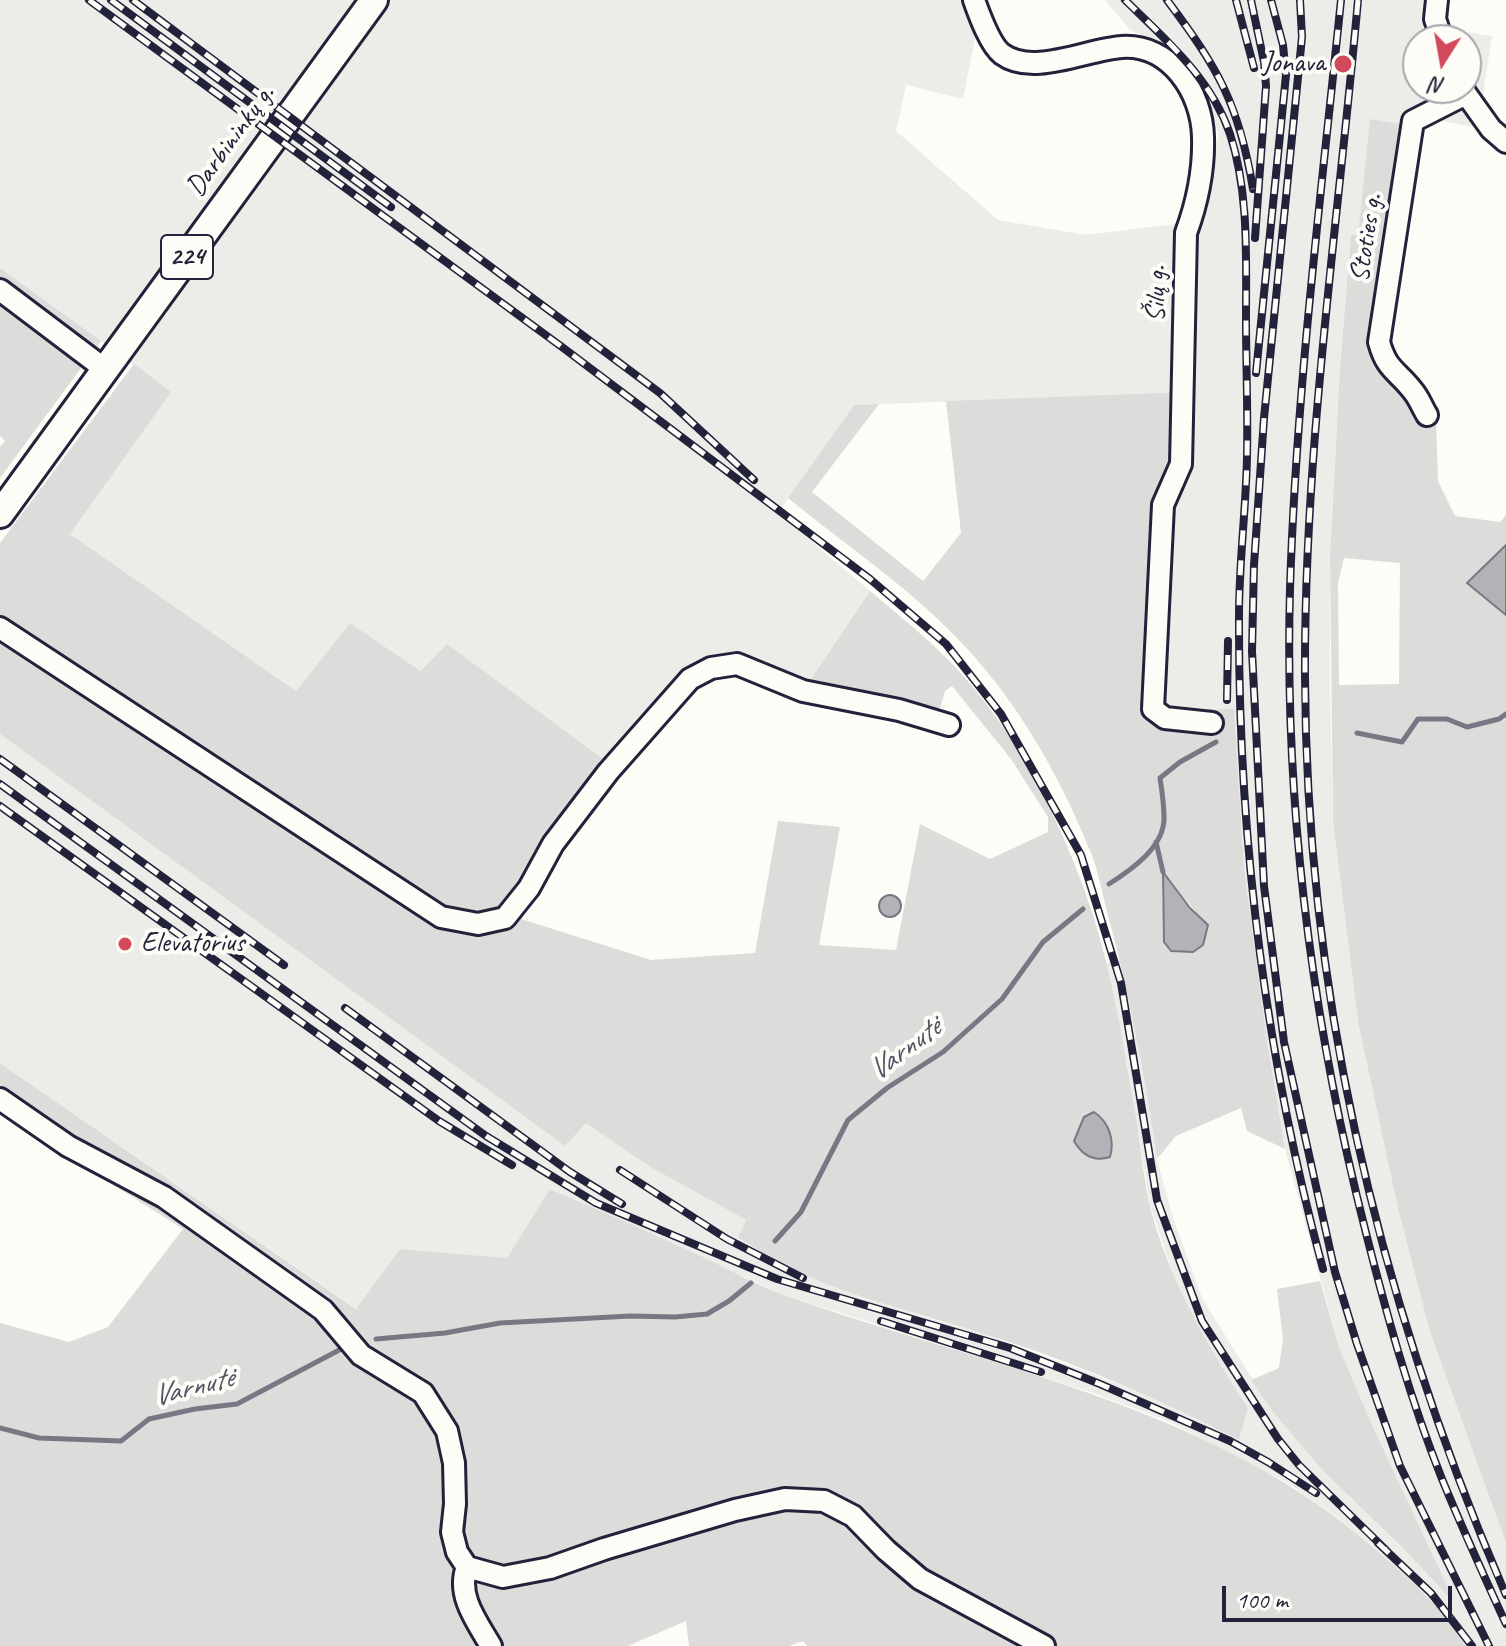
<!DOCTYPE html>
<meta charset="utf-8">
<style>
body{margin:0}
#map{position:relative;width:1506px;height:1646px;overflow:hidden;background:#fdfcf7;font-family:Caveat,sans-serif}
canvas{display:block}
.north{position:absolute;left:1402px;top:24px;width:80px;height:80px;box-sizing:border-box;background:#fdfcf7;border:2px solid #a5a5ac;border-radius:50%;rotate:191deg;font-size:22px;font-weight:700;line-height:32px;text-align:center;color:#22223b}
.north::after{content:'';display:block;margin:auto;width:28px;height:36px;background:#d1495b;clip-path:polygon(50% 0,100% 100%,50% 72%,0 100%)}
.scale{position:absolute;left:1222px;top:1586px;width:230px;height:36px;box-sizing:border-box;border:4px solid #22223b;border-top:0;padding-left:10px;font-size:24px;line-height:28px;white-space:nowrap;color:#22223b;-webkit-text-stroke:6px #fdfcf7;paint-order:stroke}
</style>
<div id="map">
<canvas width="1506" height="1646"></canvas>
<div class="north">N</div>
<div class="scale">100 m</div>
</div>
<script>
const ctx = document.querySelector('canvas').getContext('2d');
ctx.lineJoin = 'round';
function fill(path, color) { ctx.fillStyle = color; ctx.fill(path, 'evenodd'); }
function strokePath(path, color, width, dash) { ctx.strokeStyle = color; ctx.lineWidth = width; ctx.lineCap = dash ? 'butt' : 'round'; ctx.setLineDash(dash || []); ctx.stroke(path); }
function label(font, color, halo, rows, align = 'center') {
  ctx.font = font + ' Caveat,sans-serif'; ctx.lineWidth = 8; ctx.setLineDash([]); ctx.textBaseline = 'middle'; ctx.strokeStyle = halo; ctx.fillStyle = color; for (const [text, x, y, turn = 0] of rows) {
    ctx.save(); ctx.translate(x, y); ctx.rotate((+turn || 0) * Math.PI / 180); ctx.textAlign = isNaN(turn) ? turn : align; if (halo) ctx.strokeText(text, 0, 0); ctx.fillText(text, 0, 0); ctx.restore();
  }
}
fill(new Path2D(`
 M0 0H966L977 28 963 99 906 85 896 131 998 220 1086 235 1200 221 1219 136 1209 104 1188 70 1165 45 1130 30 1105 0H1444L1446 21 1453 30 1492 36 1478 128 1427 118 1415 127 1370 120 1358 236H1351L1340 367 1330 558V690L1333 821 1358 1022 1398 1209 1430 1332 1506 1543V1646H1466L1448 1617 1427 1596 1373 1546 1335 1516 1289 1484 1170 1422 1093 1393 784 1295 551 1189 507 1258 400 1249 357 1309 0 1063V734L565 1146 586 1122 652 1168 746 1220 738 1239 800 1273 921 1316 982 1333 1098 1376 1171 1405 1239 1440 1248 1408 1205 1341 1175 1279 1150 1206 1128 1068 1106 963 1120 960 1131 1003 1157 1159 1172 1215 1202 1298 1273 1412 1324 1472 1403 1548 1453 1600 1373 1427 1340 1350 1285 1149 1267 1040 1244 867 1234 710H1172L1165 700 1170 509 1190 393 854 405 778 513 870 591 803 691 711 668 611 765 421 671 350 623 296 691 70 534 170 392 0 268ZM1418 40H1466V88H1418Z`), '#ecece9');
fill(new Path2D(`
 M1370 119 1415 127 1386 335 1393 366 1424 395 1436 419 1438 481 1455 516 1500 522 1506 515V545L1467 583 1506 615V1543L1430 1332 1398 1209 1358 1022 1333 821 1330 558 1340 367 1351 235H1358ZM1344 558 1400 563 1399 684 1339 685 1338 583Z
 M0 268 101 341 0 478V447L5 441 0 436Z
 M134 364 171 392 70 534 296 691 350 623 421 671 447 644 611 765 546 868 521 919 651 960 755 953 778 821 840 827 819 945 896 950 920 824 990 859 1048 832V817L1011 759 952 686 945 691 935 726 803 691 870 591C891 609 914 627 934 646 1010 716 1061 818 1093 915 1114 982 1125 1054 1137 1123 1141 1151 1144 1180 1150 1207 1169 1280 1207 1345 1248 1408L1239 1440C1157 1398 1070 1360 981 1333 921 1314 859 1299 802 1274 780 1264 759 1250 738 1238L746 1220 652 1168 586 1123 565 1146 0 734V543Z
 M1190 392 1170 509 1165 700 1172 710 1234 709 1244 867 1267 1040 1285 1149 1247 1131 1241 1108 1176 1136 1157 1159C1144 1076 1131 997 1108 916 1102 893 1098 867 1088 846 1057 770 1014 696 956 637 906 585 844 544 788 498L854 405 879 404 812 492 923 581 961 533 946 401ZM1163 873 1207 925 1162 901Z
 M0 1063 356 1309 400 1249 507 1258 550 1189C602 1211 653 1234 705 1258 732 1271 759 1286 787 1296 996 1370 1220 1406 1389 1561 1421 1590 1443 1609 1466 1646H807L803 1641 789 1646H689L686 1621 628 1646H0V1323L69 1342 108 1327 183 1229 0 1113ZM812 1493 848 1502 897 1551 825 1512 790 1509 695 1531Z
 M1320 1281 1340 1350 1373 1427 1455 1603 1403 1548 1324 1472 1273 1412 1251 1380 1279 1368 1283 1339 1277 1289Z`), '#dddcdb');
const water = new Path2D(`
 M1506 545V615L1467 583Z
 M1163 872 1190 908 1208 925 1203 945 1193 952 1171 951 1164 942Z
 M879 906a11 11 0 1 1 22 0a11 11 0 1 1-22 0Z
 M1094 1112C1109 1122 1115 1140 1110 1157 1094 1162 1082 1155 1074 1141L1084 1117Z`);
fill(water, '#b2b2b7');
strokePath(water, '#787885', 2);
strokePath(new Path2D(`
 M1357 733 1402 742 1418 719H1447L1467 727 1499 719 1506 714
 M1156 842 1163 872
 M1109 884C1131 870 1165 847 1164 817 1164 804 1162 791 1160 778L1180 762 1216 742
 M775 1241 801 1212 848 1120 887 1088 943 1052 1002 999 1043 942 1083 909
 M376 1339 445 1333 500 1323 630 1316 675 1317 707 1314 729 1301 751 1283
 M0 1428 39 1438 121 1441 149 1419 195 1409 237 1404 343 1348`), '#787885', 5);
const minor = new Path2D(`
 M974 0C979 14 990 45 1002 54 1033 77 1087 49 1122 47 1170 44 1202 92 1203 137 1204 169 1197 203 1186 233L1181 464 1163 505 1153 709 1165 718 1212 723
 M1437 0 1435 19 1442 40
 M1466 94 1491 129 1506 142
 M0 290 106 370
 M1427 415C1422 407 1419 398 1413 391 1397 370 1387 371 1379 342L1413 121 1466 94 1463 88
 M0 628 441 917 478 924 505 918 529 888 553 844 608 772 690 679 711 668 737 664 803 691 899 710 949 725
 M0 1099 68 1146 164 1197 323 1310 361 1355 423 1393 447 1431 454 1463 455 1504 452 1532 457 1552 467 1567C456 1595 477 1622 491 1646
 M467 1567 503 1577 550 1568 604 1549 735 1510 785 1499 824 1501 853 1516 886 1550 920 1579 1044 1646`);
const major = new Path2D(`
 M0 514 374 0`);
strokePath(minor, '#22223b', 26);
strokePath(major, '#22223b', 32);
strokePath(minor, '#fdfcf7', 20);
strokePath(major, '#fdfcf7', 26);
const rail = new Path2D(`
 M89 0 562 347 870 579 946 644 1001 714 1081 855 1121 983 1157 1200 1202 1321 1278 1439 1299 1465 1386 1550
 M111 0 391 207
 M133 0 660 393 754 480
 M1125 0C1166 40 1211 78 1230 134 1249 192 1246 257 1246 318 1246 364 1248 410 1247 457 1246 509 1239 562 1239 615 1238 837 1265 1055 1323 1269
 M1167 0C1218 68 1239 104 1253 189
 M1236 0 1254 68
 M1251 0 1264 62 1266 86 1255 238
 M1300 0 1302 37 1264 418 1254 565 1252 651 1264 886 1284 1042 1335 1272 1357 1344 1400 1466 1489 1646
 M1341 0C1321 196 1296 393 1290 589 1284 807 1312 1022 1366 1233 1387 1316 1410 1399 1442 1479 1462 1528 1484 1576 1506 1624
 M1358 0C1338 225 1304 449 1305 676 1306 996 1379 1302 1506 1595
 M1256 373 1286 75 1283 45 1271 0
 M1227 700 1228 641
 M0 759 284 965
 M0 784 486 1136 596 1203 777 1279 1010 1348 1100 1384 1230 1441 1268 1462 1316 1493
 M0 806 439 1121 512 1165
 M345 1008 570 1172 622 1204
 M620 1170 727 1239 803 1278
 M881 1321 1041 1372
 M1378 1543 1431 1593 1472 1646`);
strokePath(rail, '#22223b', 8);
strokePath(rail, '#fdfcf7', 5, [15]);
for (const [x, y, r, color] of [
 [1343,64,10,"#d1495b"],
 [125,944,8,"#d1495b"]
]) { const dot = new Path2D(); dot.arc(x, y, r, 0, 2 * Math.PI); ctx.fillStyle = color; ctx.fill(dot); strokePath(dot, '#fdfcf7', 3); }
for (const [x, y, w] of [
 [187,257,52]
]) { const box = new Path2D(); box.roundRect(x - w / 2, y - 22, w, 44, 6); ctx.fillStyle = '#fdfcf7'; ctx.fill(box); strokePath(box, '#22223b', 2); }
label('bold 26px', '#22223b', null, [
 ["224",187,257]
]);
label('28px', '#22223b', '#fdfcf7', [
 ["Jonava",1325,64],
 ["Elevatorius",141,944,"left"]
], 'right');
label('28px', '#22223b', '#fdfcf7', [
 ["Darbininkų g.",231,141,-54],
 ["Stoties g.",1367,238,-81],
 ["Šilų g.",1157,294,-89]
]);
label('italic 30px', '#545466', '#fdfcf7', [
 ["Varnutė",905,1050,-37],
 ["Varnutė",193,1388,-14]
]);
</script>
